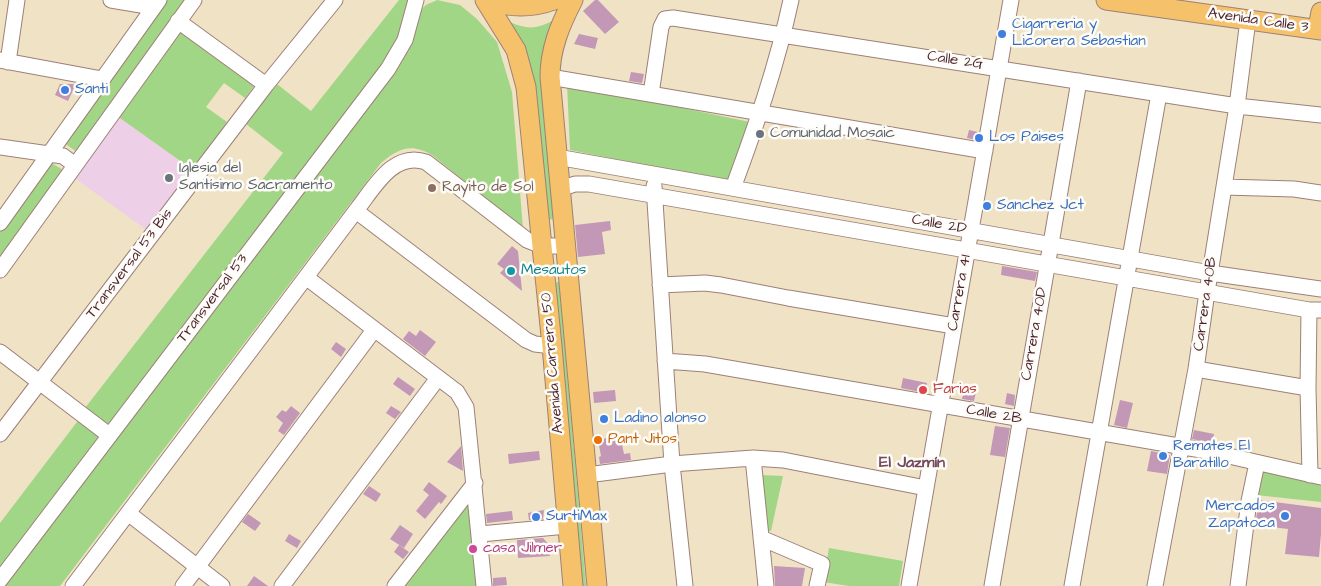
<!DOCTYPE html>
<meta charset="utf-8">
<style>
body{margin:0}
canvas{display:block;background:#f0e2c5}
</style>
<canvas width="1321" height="586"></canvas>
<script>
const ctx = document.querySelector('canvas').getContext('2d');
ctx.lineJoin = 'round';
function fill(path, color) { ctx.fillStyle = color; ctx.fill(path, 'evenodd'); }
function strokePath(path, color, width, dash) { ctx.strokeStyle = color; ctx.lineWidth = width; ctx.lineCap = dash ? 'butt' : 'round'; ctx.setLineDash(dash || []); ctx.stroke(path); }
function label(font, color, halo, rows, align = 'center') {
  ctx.font = font + ' "Architects Daughter",sans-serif'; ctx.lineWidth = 5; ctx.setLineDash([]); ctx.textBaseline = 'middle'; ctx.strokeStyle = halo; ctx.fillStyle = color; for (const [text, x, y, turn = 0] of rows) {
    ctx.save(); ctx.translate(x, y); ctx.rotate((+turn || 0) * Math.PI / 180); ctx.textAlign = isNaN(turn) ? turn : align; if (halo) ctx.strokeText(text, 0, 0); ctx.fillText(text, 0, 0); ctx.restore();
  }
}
fill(new Path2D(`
 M117 116 193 170 148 231 73 177Z`), '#edd0e8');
fill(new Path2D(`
 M166 0H185L77 152 64 143Z
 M399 0H411L395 49 112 422 106 424 85 408 283 153 246 124 277 84 311 111Z
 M437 0 460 5 477 19 497 42 512 92 523 229 432 155C411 143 399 148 381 163L60 586H4L405 54C412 41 415 13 426 5 429 3 434 2 437 0Z
 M554 20 546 39 544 56 554 219 546 220 518 36 510 22C528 30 537 29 554 20Z
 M181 28 256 83 245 98 224 83 206 107 227 122 193 170 117 116Z
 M567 84 750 122 731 182 570 150Z
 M50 162 63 170 0 257V231Z
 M559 282 586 586H579L551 283Z
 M80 418 99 436 98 441 0 573V523Z
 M1261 468 1321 482V502L1256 495Z
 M761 475 783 476 771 531 765 530Z
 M467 500 477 586H401Z
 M829 548 903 561 899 586H849L823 582Z`), '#a1d686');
fill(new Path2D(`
 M595 0H598L619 22 605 34 583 11Z
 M579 34 598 38 595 49 574 44Z
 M631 72 644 74 642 83 629 81Z
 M60 84H76L68 101 55 95Z
 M969 130 978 132 977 140 967 138Z
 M610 221 611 230 602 232 605 254 578 257 575 225Z
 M512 246 518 251 522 291 500 273 504 269 497 264Z
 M1002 266 1037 272 1035 281 1001 275Z
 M420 330 436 342 425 356 403 339 409 331 416 336Z
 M336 342 346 349 341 357 331 349Z
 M398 377 415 389 410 396 393 384Z
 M903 378 927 383 925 393 901 388Z
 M615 390 616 401 594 403 593 392Z
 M964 390 976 392 974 401 962 399Z
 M1007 393 1015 395 1014 406 1005 404Z
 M1120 400 1133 403 1127 428 1114 425Z
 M291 406 300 413 284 435 278 431 283 423 276 417 282 410 286 412Z
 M391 406 401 412 395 419 386 413Z
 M995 426 1010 428 1005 457 990 455Z
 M1194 430 1214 434 1212 443 1192 439Z
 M620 435 624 454 630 453 631 460 600 464 599 457 601 456 598 440Z
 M461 446 463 471 447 462Z
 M539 451 540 460 509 464 508 454Z
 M1151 451 1170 455 1167 474 1147 471Z
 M429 482 447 496 441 504 439 502 425 519 416 511 429 495 423 490Z
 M369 486 381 494 376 502 363 494Z
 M1259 500 1321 508V534L1319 557 1285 554 1288 529 1255 525Z
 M544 510 543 519 529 520 528 513Z
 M512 511 513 520 487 523 486 514Z
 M248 514 261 523 255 531 242 522Z
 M400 525 413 534 404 548 390 539Z
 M289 534 301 541 297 548 285 541Z
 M543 538 549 545 550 556 518 558 517 540Z
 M399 545 409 552 403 559 394 552Z
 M774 566 805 568 802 586H775Z
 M254 576 268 586H247Z
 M506 577 507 585 493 586V578Z`), '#c298b6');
const minor = new Path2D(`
 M111 0 153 7
 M178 21 266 85
 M0 60 102 79
 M8 62 17 0
 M550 77 985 151
 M651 94 661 27 665 19 673 18 1237 106 1321 115
 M0 147 63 156 75 165
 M557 157 1210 273 1321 289
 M654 186 672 464 685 586
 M1224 187 1294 189 1321 193
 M733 188C756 126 777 65 791 0
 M560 189 575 184H589L1309 310H1321
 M356 211 526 340 535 344 552 346
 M0 223 159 0
 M0 270 194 0
 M307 278 457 392 466 407 484 586
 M660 285 705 283 721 285 788 298 954 326
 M1309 310 1308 388 1310 475
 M0 352 109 435
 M665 361 705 364 1207 451 1321 477
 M1196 369 1308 388
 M0 434 266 85 335 0
 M753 458 766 586
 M587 475 672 464 753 458 783 460 926 488
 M128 513 222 586
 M480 534 567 526
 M761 538 822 564 817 586
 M0 580 388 69 405 40 416 0
 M73 586 358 208C375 186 394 151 426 162L527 240 542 246H565
 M183 586 374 330
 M282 586 438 378
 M395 586 475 483
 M909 586 1011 0
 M992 586 1079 81
 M1072 586 1159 94
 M1155 586 1196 369 1207 292 1237 106 1248 20
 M1238 586 1249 501 1257 463`);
const major = new Path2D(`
 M485 0 516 50 526 87 552 346 573 586
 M488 0C510 8 532 8 554 0
 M573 0C560 25 550 49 550 77L597 586
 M1106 0 1321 30
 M1321 12 1319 23 1321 27`);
strokePath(minor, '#9d8078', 17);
strokePath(major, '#9d8078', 21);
strokePath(minor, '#fff', 15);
strokePath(major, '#f5c16b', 19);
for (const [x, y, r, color] of [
 [1002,34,5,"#3f7fe0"],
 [65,90,5,"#3f7fe0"],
 [760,134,5,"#6b7280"],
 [979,138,5,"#3f7fe0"],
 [169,178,5,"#6b7280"],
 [432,188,5,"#8d6e63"],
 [987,206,5,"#3f7fe0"],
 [511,271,5,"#0f9aa8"],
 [923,390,5,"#e0444e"],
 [604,419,5,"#3f7fe0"],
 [598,440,5,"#e8710a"],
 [1163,456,5,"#3f7fe0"],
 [1285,516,5,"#3f7fe0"],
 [536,517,5,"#3f7fe0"],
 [473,549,5,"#d1479c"]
]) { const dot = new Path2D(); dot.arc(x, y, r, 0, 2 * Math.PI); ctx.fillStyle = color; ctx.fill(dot); strokePath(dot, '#fdfcf7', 2); }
label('15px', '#4a1f2b', '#fdfcf7', [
 ["Avenida Calle 3",1258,21,8],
 ["Calle 2G",955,61,9],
 ["Calle 2D",939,225,10],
 ["Transversal 53 Bis",130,264,-53],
 ["Carrera 41",960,293,-80],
 ["Transversal 53",213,299,-53],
 ["Carrera 40B",1206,304,-82],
 ["Carrera 40D",1035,334,-80],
 ["Avenida Carrera 50",553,363,-95],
 ["Calle 2B",994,415,10]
]);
label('15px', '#366cbe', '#fdfcf7', [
 ["Cigarreria y",1012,25],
 ["Licorera Sebastian",1012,42],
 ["Santi",75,90],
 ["Los Paises",989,138],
 ["Sanchez Jct",997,206],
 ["Ladino alonso",614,419],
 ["Remates El",1173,447],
 ["Baratillo",1173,464],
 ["Mercados",1275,507,"right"],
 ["Zapatoca",1275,524,"right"],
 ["SurtiMax",546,517]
], 'left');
label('15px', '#5b616d', '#fdfcf7', [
 ["Comunidad Mosaic",770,134],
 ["Iglesia del",179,169],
 ["Santísimo Sacramento",179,186]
], 'left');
label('15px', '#785e54', '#fdfcf7', [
 ["Rayito de Sol",442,188]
], 'left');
label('15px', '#0d838f', '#fdfcf7', [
 ["Mesautos",521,271]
], 'left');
label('15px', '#be3a42', '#fdfcf7', [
 ["Farias",933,390]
], 'left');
label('15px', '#c56008', '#fdfcf7', [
 ["Pant Jitos",608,440]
], 'left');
label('15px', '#b23c85', '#fdfcf7', [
 ["casa Jilmer",483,549]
], 'left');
label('bold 16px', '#74495c', '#fdfcf7', [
 ["El Jazmín",912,464]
]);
</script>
